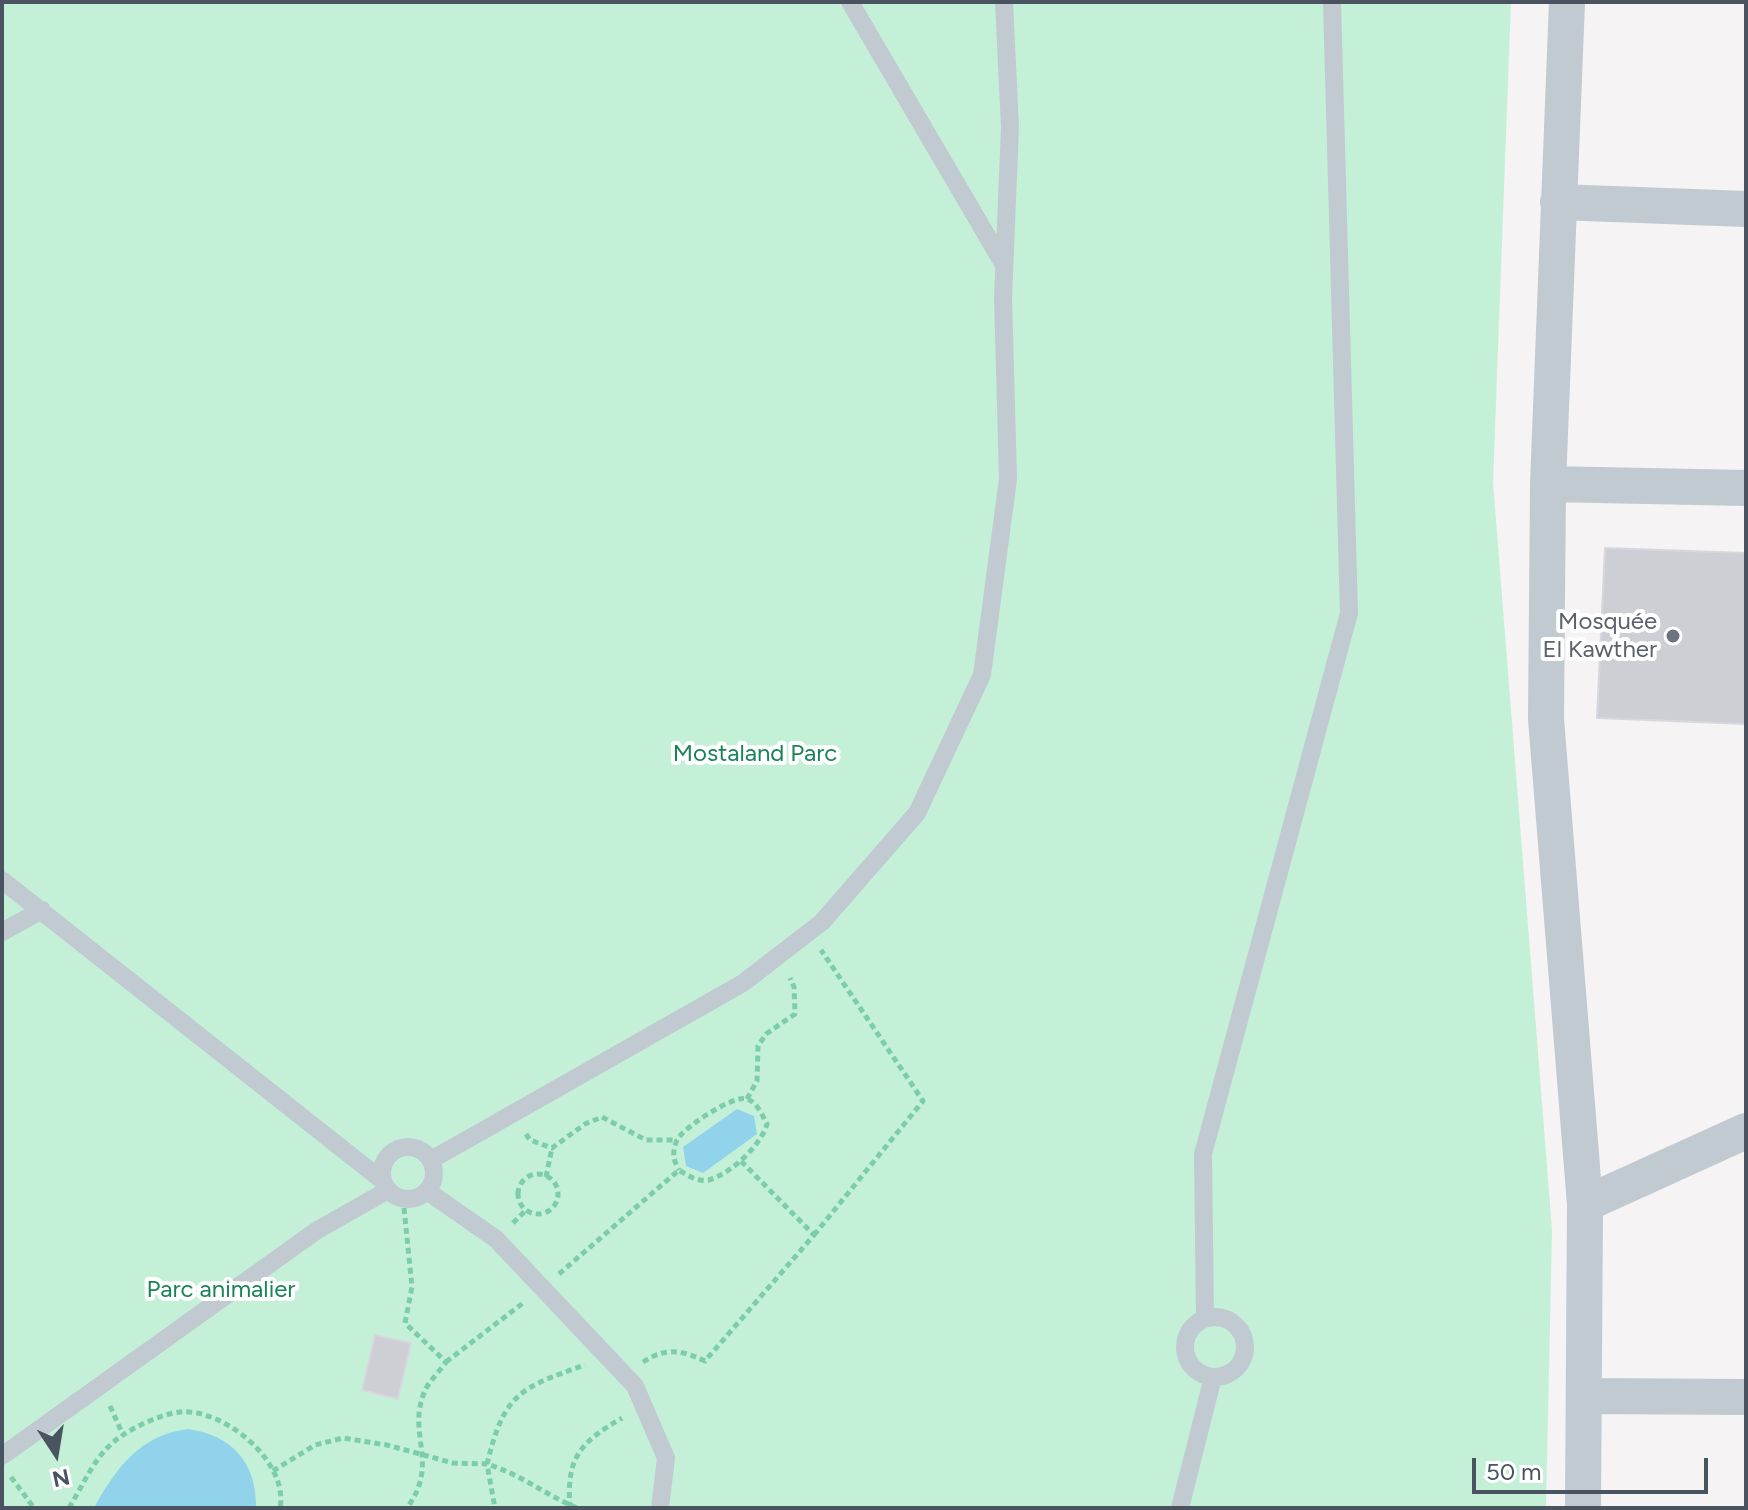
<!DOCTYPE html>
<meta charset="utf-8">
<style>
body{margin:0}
#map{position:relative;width:1748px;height:1510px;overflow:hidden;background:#f5f3f3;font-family:Figtree,sans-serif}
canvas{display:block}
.frame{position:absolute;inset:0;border:4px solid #4a5460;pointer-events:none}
.north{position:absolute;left:16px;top:1414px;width:80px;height:80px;-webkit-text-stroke:6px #fff;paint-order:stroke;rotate:168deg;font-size:22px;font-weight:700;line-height:32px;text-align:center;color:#4a5460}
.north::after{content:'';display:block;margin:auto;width:28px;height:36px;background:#4a5460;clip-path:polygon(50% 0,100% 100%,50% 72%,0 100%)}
.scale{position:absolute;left:1472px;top:1458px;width:236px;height:36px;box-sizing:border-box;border:4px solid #4a5460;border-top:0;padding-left:10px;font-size:24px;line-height:28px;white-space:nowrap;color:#4a5460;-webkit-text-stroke:6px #fff;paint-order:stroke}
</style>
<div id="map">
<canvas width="1748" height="1510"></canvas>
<div class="frame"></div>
<div class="north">N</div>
<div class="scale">50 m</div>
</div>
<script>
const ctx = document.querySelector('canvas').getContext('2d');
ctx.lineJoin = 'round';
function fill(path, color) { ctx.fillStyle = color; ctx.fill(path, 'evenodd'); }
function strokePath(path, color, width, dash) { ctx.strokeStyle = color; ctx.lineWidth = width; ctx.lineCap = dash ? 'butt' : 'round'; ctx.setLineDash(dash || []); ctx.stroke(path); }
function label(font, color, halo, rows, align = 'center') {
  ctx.font = font + ' Figtree,sans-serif'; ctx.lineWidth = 8; ctx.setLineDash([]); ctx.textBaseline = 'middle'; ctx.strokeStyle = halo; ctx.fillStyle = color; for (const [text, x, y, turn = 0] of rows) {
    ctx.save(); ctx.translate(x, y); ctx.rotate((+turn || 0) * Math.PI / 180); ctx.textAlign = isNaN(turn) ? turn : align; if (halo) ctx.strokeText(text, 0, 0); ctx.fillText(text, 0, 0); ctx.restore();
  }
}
fill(new Path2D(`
 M2 2H1511L1493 482 1552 1230 1546 1508H2Z`), '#c4f0d8');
fill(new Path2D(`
 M737 1109 754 1116 757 1134 703 1173 686 1166 683 1147Z
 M188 1429C232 1435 257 1463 256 1508H94C116 1468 140 1435 188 1429Z`), '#92d3ec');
const building = new Path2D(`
 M1605 548 1746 553V724L1597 718Z
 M375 1335 411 1343 398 1399 362 1390Z`);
fill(building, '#cdcfd5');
strokePath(building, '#d7d8de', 2);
strokePath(new Path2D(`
 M747 1099 757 1081 758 1046 766 1034 795 1014 794 987 790 978
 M526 1134 530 1140 552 1148 585 1124 602 1117 646 1140H677
 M518 1194a20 20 0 1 1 40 0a20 20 0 1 1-40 0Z
 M546 1177 552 1148
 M404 1208 412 1287 405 1323 446 1362C440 1371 428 1382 424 1393 407 1435 440 1463 407 1508
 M513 1223 526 1210
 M814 1235 923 1101 821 950
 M559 1274 679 1170C688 1176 698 1182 709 1180 732 1173 761 1145 767 1124 762 1115 757 1102 747 1099 734 1094 683 1128 677 1140 672 1151 673 1160 679 1170
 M446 1362 523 1303
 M643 1362C667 1347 681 1350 705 1361L814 1235 740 1160
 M110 1406 123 1435
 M273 1471 315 1445 343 1438 387 1445 453 1463 487 1464 495 1508
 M11 1477 34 1508
 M69 1508C85 1482 96 1452 123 1435 138 1425 162 1414 180 1412 224 1408 289 1462 280 1508
 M570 1508C566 1457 580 1443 622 1418
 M577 1508C544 1494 522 1475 487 1464 504 1394 519 1388 585 1365`), '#7cceab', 5, [6, 4]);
strokePath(new Path2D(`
 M850 2 1004 265
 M2 880 383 1181
 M2 932 42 910
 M382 1173a26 26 0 1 1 52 0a26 26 0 1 1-52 0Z
 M431 1160 743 983 822 922 917 813 982 675 1008 479 1003 298 1010 127 1004 2
 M427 1191 496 1239 635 1386 666 1458 660 1508
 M1185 1347a30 30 0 1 1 60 0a30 30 0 1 1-60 0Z
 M1205 1319 1203 1154 1349 613 1332 2
 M2 1456 316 1231 388 1190
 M1180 1508 1213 1377`), '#c1c9d1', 18);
strokePath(new Path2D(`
 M1567 2 1548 484 1546 719 1585 1204 1583 1508
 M1558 202 1746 209
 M1548 484 1746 488
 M1585 1204 1746 1131
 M1584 1396 1746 1397`), '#c1c9d1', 36);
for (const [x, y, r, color] of [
 [1673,636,8,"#6b7280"]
]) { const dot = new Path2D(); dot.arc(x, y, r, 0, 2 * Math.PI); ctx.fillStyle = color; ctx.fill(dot); strokePath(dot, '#fff', 3); }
label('24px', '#5b616d', '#fff', [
 ["Mosquée",1657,622],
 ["El Kawther",1657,650]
], 'right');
label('24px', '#1a8356', '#fff', [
 ["Mostaland Parc",755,754],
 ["Parc animalier",221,1290]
]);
</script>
